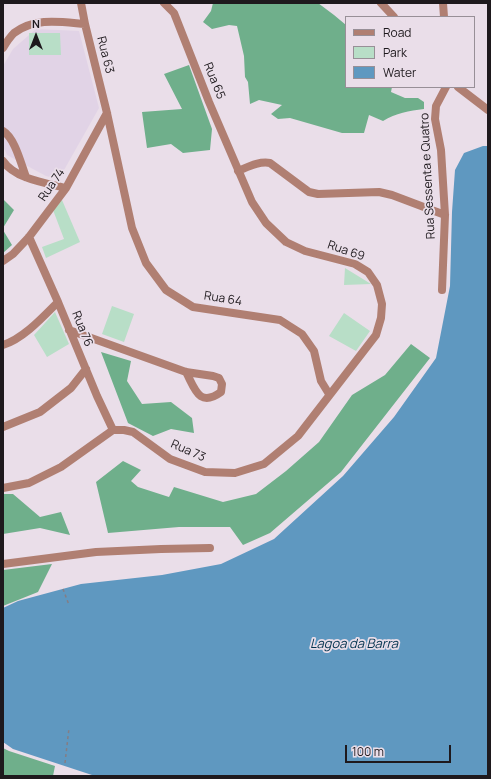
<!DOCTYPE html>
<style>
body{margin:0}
#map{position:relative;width:491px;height:779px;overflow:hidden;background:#eadee9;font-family:Manrope,sans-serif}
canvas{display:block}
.frame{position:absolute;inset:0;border:4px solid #1e191d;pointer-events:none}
.legend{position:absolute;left:345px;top:16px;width:130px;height:72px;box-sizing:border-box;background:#eadee9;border:1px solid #988f97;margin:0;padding:5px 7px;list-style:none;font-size:12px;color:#1e191d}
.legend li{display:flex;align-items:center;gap:8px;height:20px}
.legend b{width:20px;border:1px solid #988f97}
.north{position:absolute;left:16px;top:16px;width:40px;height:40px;-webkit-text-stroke:3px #eadee9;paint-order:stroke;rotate:0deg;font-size:11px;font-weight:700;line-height:16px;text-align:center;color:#1e191d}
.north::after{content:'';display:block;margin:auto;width:14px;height:18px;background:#1e191d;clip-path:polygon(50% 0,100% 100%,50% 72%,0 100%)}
.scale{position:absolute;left:345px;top:745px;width:106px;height:18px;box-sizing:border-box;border:2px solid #1e191d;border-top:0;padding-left:5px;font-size:12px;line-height:14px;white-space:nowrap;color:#1e191d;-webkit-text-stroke:3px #eadee9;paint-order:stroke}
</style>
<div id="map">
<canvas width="491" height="779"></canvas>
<div class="frame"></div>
<ul class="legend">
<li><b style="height:5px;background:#b07f72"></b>Road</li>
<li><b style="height:11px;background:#b8dec7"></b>Park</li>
<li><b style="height:11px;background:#5f98c0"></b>Water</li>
</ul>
<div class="north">N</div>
<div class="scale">100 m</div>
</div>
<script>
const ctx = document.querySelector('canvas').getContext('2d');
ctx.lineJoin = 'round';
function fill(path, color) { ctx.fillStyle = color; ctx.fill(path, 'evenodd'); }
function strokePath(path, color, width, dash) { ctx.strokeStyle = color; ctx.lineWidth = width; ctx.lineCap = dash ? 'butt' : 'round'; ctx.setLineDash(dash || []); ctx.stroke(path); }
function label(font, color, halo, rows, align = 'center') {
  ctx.font = font + ' Manrope,sans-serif'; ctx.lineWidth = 3.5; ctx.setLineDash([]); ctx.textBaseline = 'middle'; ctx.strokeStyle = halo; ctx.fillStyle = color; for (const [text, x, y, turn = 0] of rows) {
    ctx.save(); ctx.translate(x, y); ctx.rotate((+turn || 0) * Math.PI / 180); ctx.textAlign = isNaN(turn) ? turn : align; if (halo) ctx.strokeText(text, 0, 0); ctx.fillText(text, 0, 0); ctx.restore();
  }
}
fill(new Path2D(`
 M36 29 79 31 99 108 59 179 46 176 7 155 3 146V66L13 49Z`), '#e1d3e6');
fill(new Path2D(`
 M29 33H60L61 55H29Z
 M62 200 80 242 46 258 42 247 64 239 53 210Z
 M345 268 371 284 344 285Z
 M112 306 134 314 124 342 102 334Z
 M55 312 69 344 47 357 34 335Z
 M344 313 370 331 356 351 329 336Z`), '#b8dec7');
fill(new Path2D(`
 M213 3H318L334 15 346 25V87H392L391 92 405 98H418L424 102V109C409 111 396 113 383 121L369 115 364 133H342L290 118 278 119 271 114 282 105 259 100 250 104 248 82 245 77 244 56 237 26 229 25 212 29 203 22 211 11Z
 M189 65 212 129 210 150 183 153 171 144 147 148 142 112 182 109 164 74Z
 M3 199 14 210 3 228Z
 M3 230 12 245 3 253Z
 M411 344 430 358 341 472 270 533 243 545 230 527H179L108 533 96 482 123 461 141 470 131 481 138 487 169 497 174 487 223 502 256 494 286 471 319 442 352 395 385 375Z
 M101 352 131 361 127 381 142 404 171 402 192 418 194 433 171 429 153 436 128 423Z
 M3 494H13L40 517 61 512 70 535 40 528 3 534Z
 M52 564 38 592 3 606V570Z
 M3 748 9 751 55 766 53 776H3Z`), '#6faf8b');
fill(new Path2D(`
 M483 146H488V776H95L13 749 3 742V608L18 601 81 584 162 575 221 564 274 539 343 476 394 417 436 358 450 286 452 212 455 170 464 153Z`), '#5f98c0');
strokePath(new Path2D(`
 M63 589 69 605
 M65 763 69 728`), '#857d84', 1.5, [3, 3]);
strokePath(new Path2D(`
 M81 3 85 24 107 113 132 228 146 263 166 290 193 307 280 320 302 334 314 351 321 381 329 394
 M381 3 394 17
 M443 3 444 17
 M3 48C6 43 10 37 14 33 35 17 61 22 85 24
 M458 87 488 110
 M3 131C15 138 21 164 26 177
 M3 161C15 179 46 183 66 188
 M238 171C248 167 259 161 270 163L309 192 318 194 379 192 392 195 445 215
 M29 237 58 302 97 396 113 430
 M3 261 13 254 29 237 66 188 107 113
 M442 290 445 215 441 150 435 119 436 106 446 87
 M69 330 186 372 213 376 219 378 222 384 221 392C199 408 195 389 186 372
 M3 345C23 339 43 317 58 302
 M3 427 40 412 71 388 86 369
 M3 488 29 483 61 467 113 430H124L133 432 170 459 205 472 235 473 264 464 298 436 376 335 381 318 382 304 377 285 368 272 355 264 305 251 286 242 266 223 252 202 209 102 174 13 164 3
 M3 564 96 552 161 549 210 548`), '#b07f72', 8);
label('12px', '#1e191d', '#eadee9', [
 ["Rua 63",105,55,76],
 ["Rua 65",214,81,68],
 ["Rua Sessenta e Quatro",428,176,-93],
 ["Rua 74",52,185,-56],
 ["Rua 69",346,251,19],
 ["Rua 64",223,299,9],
 ["Rua 76",82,329,68],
 ["Rua 73",188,451,24]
]);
label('italic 13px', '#03334f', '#eadee9', [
 ["Lagoa da Barra",354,644]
]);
</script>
